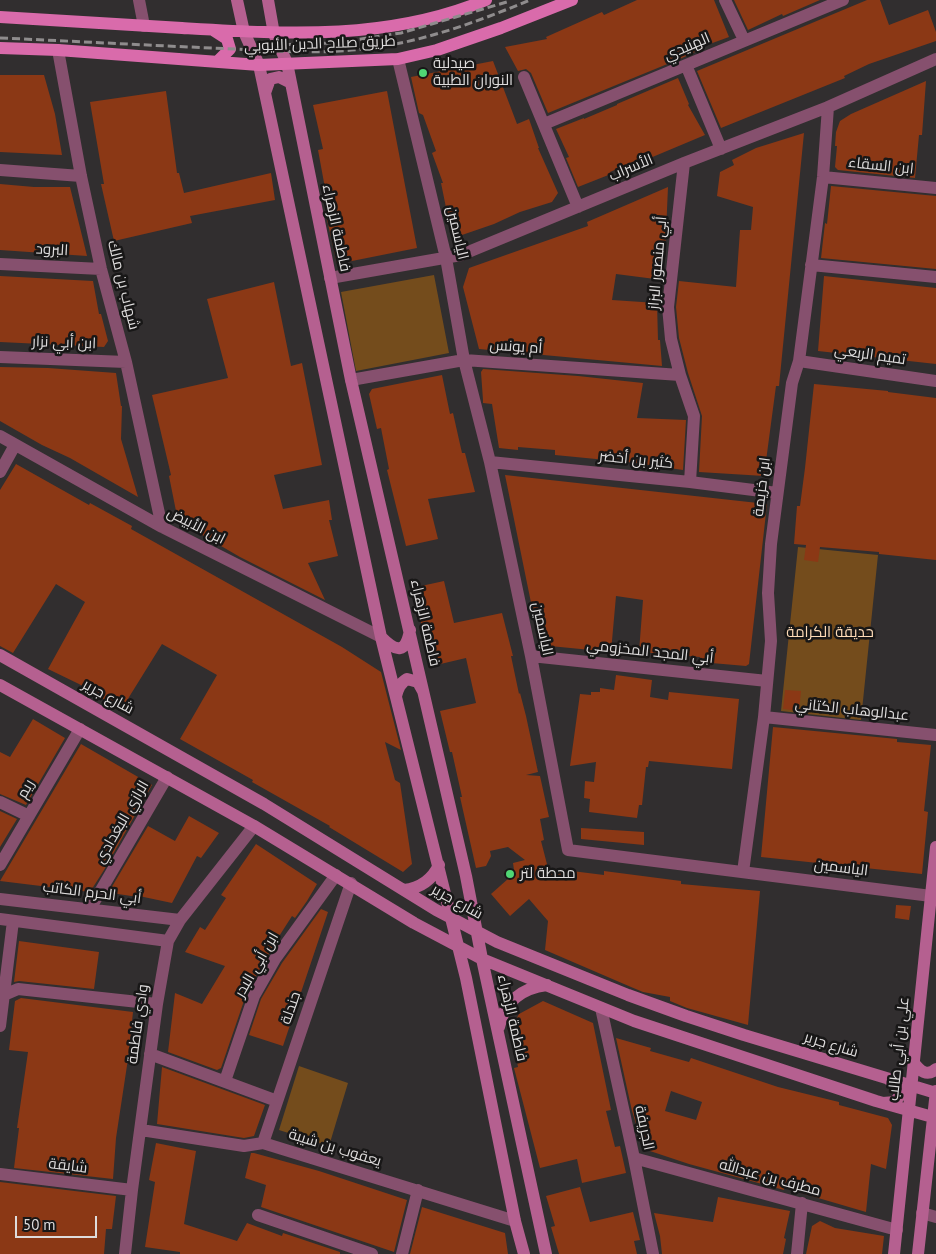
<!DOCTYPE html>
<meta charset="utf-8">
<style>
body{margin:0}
#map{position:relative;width:936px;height:1254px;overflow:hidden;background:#312e2f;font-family:"PT Sans",sans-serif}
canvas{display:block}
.scale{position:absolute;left:15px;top:1216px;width:82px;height:22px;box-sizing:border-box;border:2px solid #dedcdc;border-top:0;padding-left:6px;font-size:15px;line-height:18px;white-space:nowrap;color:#dedcdc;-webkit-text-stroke:4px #181717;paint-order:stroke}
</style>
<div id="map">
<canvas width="936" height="1254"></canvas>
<div class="scale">50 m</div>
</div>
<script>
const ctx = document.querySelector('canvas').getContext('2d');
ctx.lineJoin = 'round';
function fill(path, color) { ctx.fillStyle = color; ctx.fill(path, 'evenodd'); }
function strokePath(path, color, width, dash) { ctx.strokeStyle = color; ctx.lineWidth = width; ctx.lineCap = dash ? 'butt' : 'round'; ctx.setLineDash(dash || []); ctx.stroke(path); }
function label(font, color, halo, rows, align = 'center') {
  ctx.font = font + ' "PT Sans",Cairo,sans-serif'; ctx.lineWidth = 5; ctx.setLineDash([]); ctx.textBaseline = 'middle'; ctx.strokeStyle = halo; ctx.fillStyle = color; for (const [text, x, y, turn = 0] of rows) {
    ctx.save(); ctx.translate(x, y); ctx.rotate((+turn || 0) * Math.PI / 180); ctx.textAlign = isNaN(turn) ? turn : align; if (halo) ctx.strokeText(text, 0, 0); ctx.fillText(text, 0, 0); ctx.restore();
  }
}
fill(new Path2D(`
 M434 275 449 353 356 371 341 292Z
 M798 547 878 555 861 720 781 711Z
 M299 1066 348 1083 329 1146 279 1130Z`), '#744c1c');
fill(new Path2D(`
 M637 0H714L729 37 696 49 697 51 682 58 548 113 531 73 526 69 518 71 505 47 547 39 546 37 602 12 604 15Z
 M734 0H820L783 16 782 14 748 30Z
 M867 0H880L889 25 928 10 936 32V41L869 64 844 76 845 78 721 128 697 71Z
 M493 61 517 124 529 119 539 148H538L558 193 552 202 520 212 494 224 462 235 452 237 441 183H443L432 153 436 151 423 115 419 113 411 77Z
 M0 75H44L55 114 62 155 0 152Z
 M678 78 689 104 688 105 705 135 643 161 642 158 610 172 611 174 578 187 566 158 569 157 556 129 584 118V119L617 105V104Z
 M926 81 922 135H919L915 178 838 170 835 167 837 146H835L836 132 840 121 851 114Z
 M166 91 177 173H179L184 193 271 173 275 200 190 216 192 223 114 241 101 184H104L90 102Z
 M387 91 417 248 337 264 326 215 329 214 323 188H325L318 150 323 149 313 105Z
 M804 133 779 386H776L764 476 699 472 702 416 688 373 679 338 676 307 679 281 736 287 740 230H751L753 207 717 196 720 172 734 165 732 160 756 148Z
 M0 184 34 187H70L87 256 0 250Z
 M831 186 936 196V269L821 258 825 223 827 224Z
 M668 187 665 255 662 254 661 271 655 272V279L616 274 612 300 657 303 658 340H660L662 366 479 349 463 287 469 268 588 226 587 222Z
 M0 276 93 281 99 314H101L108 341 104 347 0 342Z
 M824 276 936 288V364L818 351Z
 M274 282 291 366 302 363 322 465 274 475 283 509 329 500 332 520H329L338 556 308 563 325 600 240 557 178 521 169 476 171 475 152 395 228 378 207 299Z
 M0 367 48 368 116 373 121 406H122L121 439 138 497 70 458 42 445 0 421Z
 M483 369 578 376 643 383 637 418 686 420 683 470 637 463 555 455V450L518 447V450L499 448 492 404 483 403V400L481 372Z
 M442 375 450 414 453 413 462 453H465L475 492 428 499 438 539 406 546 387 470 389 469 381 428 377 429 369 394 372 389Z
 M814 384 888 391V392L936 398V560L879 554V552L820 547 818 562 804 560 806 545 794 544 797 506H800L805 468Z
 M16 464 89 505 90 503 132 526 131 529 342 647 381 672 401 750 385 742 395 780 400 783 412 864 403 872 329 827 330 826 252 782 253 780 180 739 217 675 162 644 121 710 79 684 48 669 85 602 56 584 13 653 0 646V490Z
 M505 475 767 504 749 664 746 666 700 662V657L639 652 643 600 616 596 611 652 550 646 538 637Z
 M444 581 454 623 502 613 513 656H511L519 694 520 693 526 716 538 772 526 775 540 776 549 817 540 819 544 840 541 841 548 868 604 875V871L681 881V884L760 891 748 1025 687 1008 670 1001V997L643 992 631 987 545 950 548 921 529 899 510 916 491 894 509 878 504 872 514 870 513 863 525 860 508 847 490 851 491 856 486 866 476 868 460 797H462L452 752H450L440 711 476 703 466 658 432 666 412 588Z
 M616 675 652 680 650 697 668 700 669 692 739 699 732 769 649 761 648 767H646L642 805H639L637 818 589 812 590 799 584 798 585 781 594 782 596 762 570 766 580 694 591 695V692H600V688L614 690Z
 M785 690 801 691 799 711 783 709Z
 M33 719 65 738 26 805 0 794V752L10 757Z
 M773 727 897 739V742L931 745 924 811 928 812 922 874 761 857Z
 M81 744 152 785 104 870 90 892 0 881Z
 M0 811 17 819 0 847Z
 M189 816 219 833 201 858 197 856 172 903 139 896 138 897 111 893 110 890 148 826 175 841Z
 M581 828 644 832V845L581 839Z
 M256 844 317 884 307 901 295 918 292 916 276 941 278 942 268 955 247 992 221 1068 217 1070 168 1052 175 993 202 1004 225 966 185 952 200 927 205 930 226 898 221 895Z
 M896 905 911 906 909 920 895 918Z
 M321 909 328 912 283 1046 249 1035 261 999 282 963Z
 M19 941 99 952 94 989 19 981 14 982Z
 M21 998 133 1012 128 1059 116 1138 113 1179 14 1168 19 1128H17L28 1052 9 1050 15 1001Z
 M543 1001 593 1023 611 1110 606 1111 615 1147 620 1146 626 1173 582 1183 577 1159 540 1168 514 1068 518 1067 511 1028 519 1014Z
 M616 1038 651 1048 650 1051 689 1062 691 1058 778 1087 839 1102V1105L888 1118 892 1125 886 1169 871 1164 866 1212 784 1188V1190L689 1164 644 1149 632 1111ZM671 1091 702 1102 696 1120 665 1111Z
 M162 1067 265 1105 254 1136 244 1138 157 1124Z
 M156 1143 196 1151 184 1224 237 1241 247 1223 282 1236 283 1233 340 1252V1254H180V1252L145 1247 155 1182 149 1180Z
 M251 1153H254L319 1171 407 1200 394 1252 261 1207 266 1185 245 1178Z
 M0 1182 116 1196 112 1229H106L104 1254H0Z
 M580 1187 590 1222 633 1212 640 1240 634 1241 637 1254H559L551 1227 555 1226 546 1196Z
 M718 1197 790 1211 784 1238 786 1239 783 1254H662L660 1236 654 1213 713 1222Z
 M422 1207 505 1233 508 1254H410Z
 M820 1221 835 1228 884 1236 882 1254H806L812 1226Z`), '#8b3815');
strokePath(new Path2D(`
 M139 0 144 26
 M725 0 744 40
 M58 50 81 176 101 269 126 362 162 527
 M398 59 446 258 464 360 490 462 531 656 568 850 931 896
 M686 65 721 149
 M524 77 578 207
 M544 124 843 0
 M684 163 668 307 671 339 680 375 694 416 690 482
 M0 170 81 176
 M823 177 936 188
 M0 264 101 269
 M811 265 936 277
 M330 278 461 255 684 163 828 107 936 59
 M0 357 126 362
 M799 361 936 381
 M351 380 464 360 680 375
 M0 436 162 527 381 637
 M490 462 690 482 777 493
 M0 472 15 445
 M531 656 767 681
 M764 717 936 735
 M0 802 29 816
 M0 865 80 729
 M743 872 764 717 771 641 768 593 771 544 792 383 799 361 823 177 828 107
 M0 899 180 920
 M90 909 167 777
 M0 919 168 941
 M0 994 4 995 18 989 157 1004
 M601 1008 634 1158 653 1254
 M0 1026 13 921
 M150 1054 277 1101
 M225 1081 254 996 275 959 336 875
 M141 1130 244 1146 263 1143 515 1221
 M263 1143 351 883
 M634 1158 897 1230
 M0 1174 132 1190
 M922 1213 936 1217
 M258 1215 372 1254
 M125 1254 132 1190 157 1004 168 941 180 920 254 826
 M402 1254 418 1190
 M797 1254 802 1203`), '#86506e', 12);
strokePath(new Path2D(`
 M237 0 244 32 259 65 381 637 466 978 515 1221 524 1254
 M268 0 274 34 287 63 351 380 466 876 482 959 546 1254
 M265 93 270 79 279 77 291 83
 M381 637C397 653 406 653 410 630
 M0 655 264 804 436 910 497 942 628 995 686 1016 744 1035 936 1093
 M0 685 254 826 414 923 482 959 634 1021 876 1101 936 1118
 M396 696C398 689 400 683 407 679L418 682 423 691
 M404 890C421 888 432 880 439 865
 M499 1027C504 1002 522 988 547 985
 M914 1063C920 1071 927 1077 936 1069
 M883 1103 895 1102 901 1094 899 1086 891 1082
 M894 1254 936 847
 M918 1254 936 1091`), '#b56090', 12);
strokePath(new Path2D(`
 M0 17C61 21 122 24 182 28 285 34 388 41 486 0
 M213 30 227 39 230 49 217 62
 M0 48 58 50 259 65 398 59 437 50 501 28 572 0`), '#d96bab', 12);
strokePath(new Path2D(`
 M0 38C71 41 141 45 212 48 262 50 313 55 363 49 420 43 477 22 530 0
 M276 45 334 43 401 33 510 1`), '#8f8c8d', 3, [8, 4]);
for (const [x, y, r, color] of [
 [423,73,5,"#50d674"],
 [510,874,5,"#50d674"]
]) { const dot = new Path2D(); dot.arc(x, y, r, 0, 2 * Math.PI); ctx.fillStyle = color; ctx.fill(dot); strokePath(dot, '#181717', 2); }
label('15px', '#dedcdc', '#181717', [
 ["طريق صلاح الدين الأيوبي",320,44,-2],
 ["الهنيدي",687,47,-23],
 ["ابن السقاء",881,166,6],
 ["الأسراب",631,168,-23],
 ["فاطمة الزهراء",336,228,78],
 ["الياسمين",457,233,77],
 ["البرود",52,250,3],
 ["أبي منصور البزاز",658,263,-85],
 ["شهاب بن مالك",123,285,76],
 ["ابن أبي نزار",64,343,2],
 ["أم يونس",516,347,4],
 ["تميم الربعي",870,355,8],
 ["كثير بن أخضر",636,460,6],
 ["ابن خزيمة",762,487,-83],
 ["ابن الأبيض",196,526,27],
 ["فاطمة الزهراء",425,623,77],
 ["الياسمين",542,629,78],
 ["أبي المجد المخزومي",650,652,6],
 ["شارع جرير",108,697,29],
 ["عبدالوهاب الكتاني",852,710,6],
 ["ريم",26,789,-60],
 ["الرازي البغدادي",122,822,-60],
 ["الياسمين",841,868,7],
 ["أبي الحرم الكاتب",92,893,7],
 ["شارع جرير",457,902,29],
 ["ابن أبي البدر",257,965,-60],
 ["جندلة",291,1008,-71],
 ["فاطمة الزهراء",512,1018,77],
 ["وادي فاطمة",138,1024,-82],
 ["شارع جرير",831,1045,17],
 ["علي بن أبي طالب",899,1049,-84],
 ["الجريفة",644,1128,78],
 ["يعقوب بن شيبة",335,1148,17],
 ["شايقة",68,1166,7],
 ["مطرف بن عبدالله",770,1178,15]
]);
label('15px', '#dedcdc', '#181717', [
 ["صيدلية",433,64],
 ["النوران الطبية",433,81],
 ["محطة لتر",520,874]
], 'left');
label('15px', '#ffdcb8', '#181717', [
 ["حديقة الكرامة",830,633]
]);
</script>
